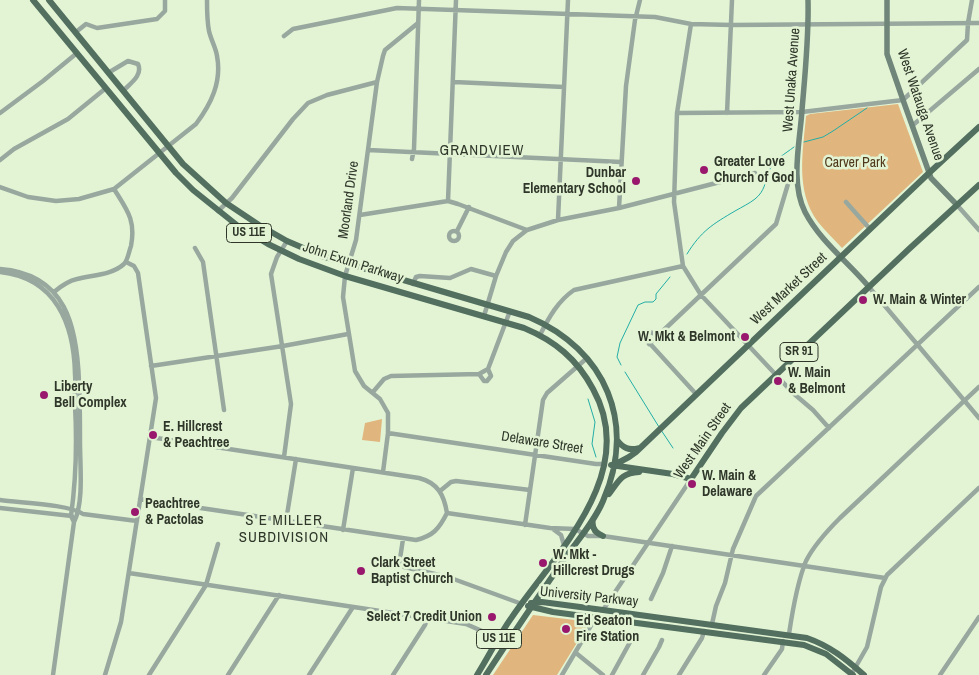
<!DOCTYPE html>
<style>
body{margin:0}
canvas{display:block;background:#e2f4d4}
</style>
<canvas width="979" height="675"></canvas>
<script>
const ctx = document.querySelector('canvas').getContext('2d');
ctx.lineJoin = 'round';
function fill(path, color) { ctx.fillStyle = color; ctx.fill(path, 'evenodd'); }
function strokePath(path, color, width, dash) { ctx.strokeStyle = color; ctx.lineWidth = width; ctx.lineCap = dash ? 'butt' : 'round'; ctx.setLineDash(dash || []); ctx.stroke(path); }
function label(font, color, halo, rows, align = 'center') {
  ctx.font = font + ' "Archivo Narrow",sans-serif'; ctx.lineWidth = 5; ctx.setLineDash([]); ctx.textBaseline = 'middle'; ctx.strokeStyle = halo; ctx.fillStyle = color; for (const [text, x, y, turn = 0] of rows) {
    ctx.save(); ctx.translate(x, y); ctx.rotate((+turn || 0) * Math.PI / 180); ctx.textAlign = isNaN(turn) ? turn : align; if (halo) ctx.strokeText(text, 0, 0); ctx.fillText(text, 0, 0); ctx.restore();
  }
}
fill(new Path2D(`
 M898 104 923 172 842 248C834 239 825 231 818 222 795 191 803 152 806 116L810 114Z
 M382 419 380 442 362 440 365 423Z
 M533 615 583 621 586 624V628L557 675H493Z`), '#e0b67e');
strokePath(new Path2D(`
 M804 142 823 137 833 131 867 108
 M687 254C701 231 713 224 735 211 742 207 750 203 755 199 765 191 765 182 769 171 773 160 785 154 794 147
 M621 365 617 357 620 343 638 305 645 302H653L656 299V294L670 277
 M625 372 659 427
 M588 399 595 422 592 444 596 457
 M661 430 673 448`), '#22ada6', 1);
strokePath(new Path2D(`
 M691 24 677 113 674 202 683 266 701 295 793 393 813 410 829 428
 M76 32 86 24 97 28 157 19 165 11V0
 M284 36 293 29 397 8 655 17 691 24 732 25 979 23
 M108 73 128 61 138 64C143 75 131 83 123 91
 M454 82 564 87
 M0 113 43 81 77 53
 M677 113 802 112 903 100 967 40 968 23 972 0
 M727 113 732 0
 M913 125 979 69
 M368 150 621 162
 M412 159 414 149 419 0
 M0 160 14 149 68 119 106 88
 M0 187 28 197 56 201 79 199 114 189 196 124C211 104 222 82 217 56 216 48 211 40 209 31 207 21 207 10 207 0
 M448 201 456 0
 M846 202 870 229
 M957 205 979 230
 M619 208 626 86 635 20 640 0
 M218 211 232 198 293 119 308 103 327 95 377 82
 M360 215 448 201 458 204 527 230
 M558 220 568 0
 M449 236a5 5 0 1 1 10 0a5 5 0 1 1-10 0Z
 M457 231 469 207
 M195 248 203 262 224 410
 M0 269C66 274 77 326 79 382 80 403 80 423 80 443 80 465 84 503 74 522L53 675
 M0 272C56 278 74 324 75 374 76 385 74 395 75 405 77 442 76 480 71 516L74 522
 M413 284 416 277 420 276 450 278 471 269 496 276
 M869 287 979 418
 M54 292C61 286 68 281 77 279 92 275 112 275 124 264 128 260 129 251 131 246 136 220 127 210 114 189
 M484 316 496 276 506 252 513 241 527 230 558 220 619 208 755 173
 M540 335C549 317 558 301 574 290L683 266
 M657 335 648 331 644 333 643 336 696 394
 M649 344 776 224 788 184
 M151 366 283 346 348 334
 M479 374 484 381H487L491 376 488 369
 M373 392 384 379 391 376 479 374 488 369 510 311
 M388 433 596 464H604
 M150 437 419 478C438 483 444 495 447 513
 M284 457 291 404 271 274 277 257 287 241
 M383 472 388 433V413L380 399 364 386 355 371 343 297 345 276 356 240 377 82 383 56 385 50 418 23
 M440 491 451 482 456 481 530 490
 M140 499 416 540C433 536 439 529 447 513
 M0 500C20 503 68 504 83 514L137 521
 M0 508 72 516
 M447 513 550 528 575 529 588 536H603L885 578
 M286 521 296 459
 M525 525 543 400 547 393 587 358
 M553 529 561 535 564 545
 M343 530 353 468
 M403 539 400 559 404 567 448 577 522 604
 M129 573 466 624 507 642
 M651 599 663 573 672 546
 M603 610 691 479
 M712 624 716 606 725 583 733 549 756 496 979 287
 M789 634C792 614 798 580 806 561 814 545 827 531 840 518L979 387
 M576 653 603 675
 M105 675 121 622 156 398 138 273 134 266 126 262
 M149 675 206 585 218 544
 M228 675 279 595
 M309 675 353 607
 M393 675 425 625 428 617
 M562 675 596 617
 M612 675 635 633
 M643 675 659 647 662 640
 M679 675 702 638 704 631
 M764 675 782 649 783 641
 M851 675 867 647 881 587 887 575 979 488
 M940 675 979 617`), '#99a89f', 4.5);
strokePath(new Path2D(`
 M808 0C809 37 805 74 802 110 800 142 790 182 805 212 820 241 848 262 869 287
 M887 0V54L903 100 931 178 957 205`), '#70867a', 5.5);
strokePath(new Path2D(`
 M33 0 176 173 193 190 238 226 268 244 299 259 345 276 524 328C555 341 577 359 593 389 640 473 556 553 512 617 499 635 489 656 477 675
 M49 0 183 164 226 203 259 225 287 241 322 256 529 317C606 350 637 423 603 501 594 522 578 540 565 558 538 597 512 635 486 675
 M617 440C623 448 629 451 639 448
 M611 465 673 474 691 479 722 433 741 408 909 249 979 185
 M614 465 629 457 636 452 929 173 979 127
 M609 494C619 481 621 473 639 472
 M593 519C591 528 595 533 603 536
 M531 603 542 602 603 610 807 638C830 646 846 659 864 675
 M528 606 553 612 804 645 826 654 853 675`), '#536f5f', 6);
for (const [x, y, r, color] of [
 [704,170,5,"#99186d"],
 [636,181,5,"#99186d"],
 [863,300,5,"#99186d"],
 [745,337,5,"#99186d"],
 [778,381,5,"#99186d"],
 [44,395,5,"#99186d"],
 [153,435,5,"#99186d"],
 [692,484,5,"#99186d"],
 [135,512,5,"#99186d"],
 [543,563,5,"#99186d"],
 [361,571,5,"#99186d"],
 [492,617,5,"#99186d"],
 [566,629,5,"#99186d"]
]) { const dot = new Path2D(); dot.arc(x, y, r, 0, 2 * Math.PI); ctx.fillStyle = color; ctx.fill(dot); strokePath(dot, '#e2f4d4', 2); }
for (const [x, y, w] of [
 [249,233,45],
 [799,352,38],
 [499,639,45]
]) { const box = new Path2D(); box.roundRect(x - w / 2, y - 9.5, w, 19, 4); ctx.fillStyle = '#e2f4d4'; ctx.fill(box); strokePath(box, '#30372a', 1); }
label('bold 12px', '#30372a', null, [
 ["US 11E",249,233],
 ["SR 91",799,352],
 ["US 11E",499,639]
]);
label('14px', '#30372a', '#e2f4d4', [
 ["West Unaka Avenue",792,80,-86],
 ["West Watauga Avenue",920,105,71],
 ["Moorland Drive",349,200,-82],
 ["John Exum Parkway",353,263,18],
 ["West Market Street",789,289,-43],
 ["West Main Street",703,441,-55],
 ["Delaware Street",542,443,9],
 ["University Parkway",589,597,6]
]);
label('bold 14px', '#30372a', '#e2f4d4', [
 ["Greater Love",714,162],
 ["Church of God",714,178],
 ["Dunbar",626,173,"right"],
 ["Elementary School",626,189,"right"],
 ["W. Main & Winter",873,300],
 ["W. Mkt & Belmont",735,337,"right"],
 ["W. Main",788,373],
 ["& Belmont",788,389],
 ["Liberty",54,387],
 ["Bell Complex",54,403],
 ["E. Hillcrest",163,427],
 ["& Peachtree",163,443],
 ["W. Main &",702,476],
 ["Delaware",702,492],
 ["Peachtree",145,504],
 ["& Pactolas",145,520],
 ["W. Mkt -",553,555],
 ["Hillcrest Drugs",553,571],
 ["Clark Street",371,563],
 ["Baptist Church",371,579],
 ["Select 7 Credit Union",482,617,"right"],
 ["Ed Seaton",576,621],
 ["Fire Station",576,637]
], 'left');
label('14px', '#50391a', '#e2f4d4', [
 ["Carver Park",855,163]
]);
ctx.letterSpacing = '1px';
label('15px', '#30372a', '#e2f4d4', [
 ["GRANDVIEW",482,151],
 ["S E MILLER",284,521],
 ["SUBDIVISION",284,538]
]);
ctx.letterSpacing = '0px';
</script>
